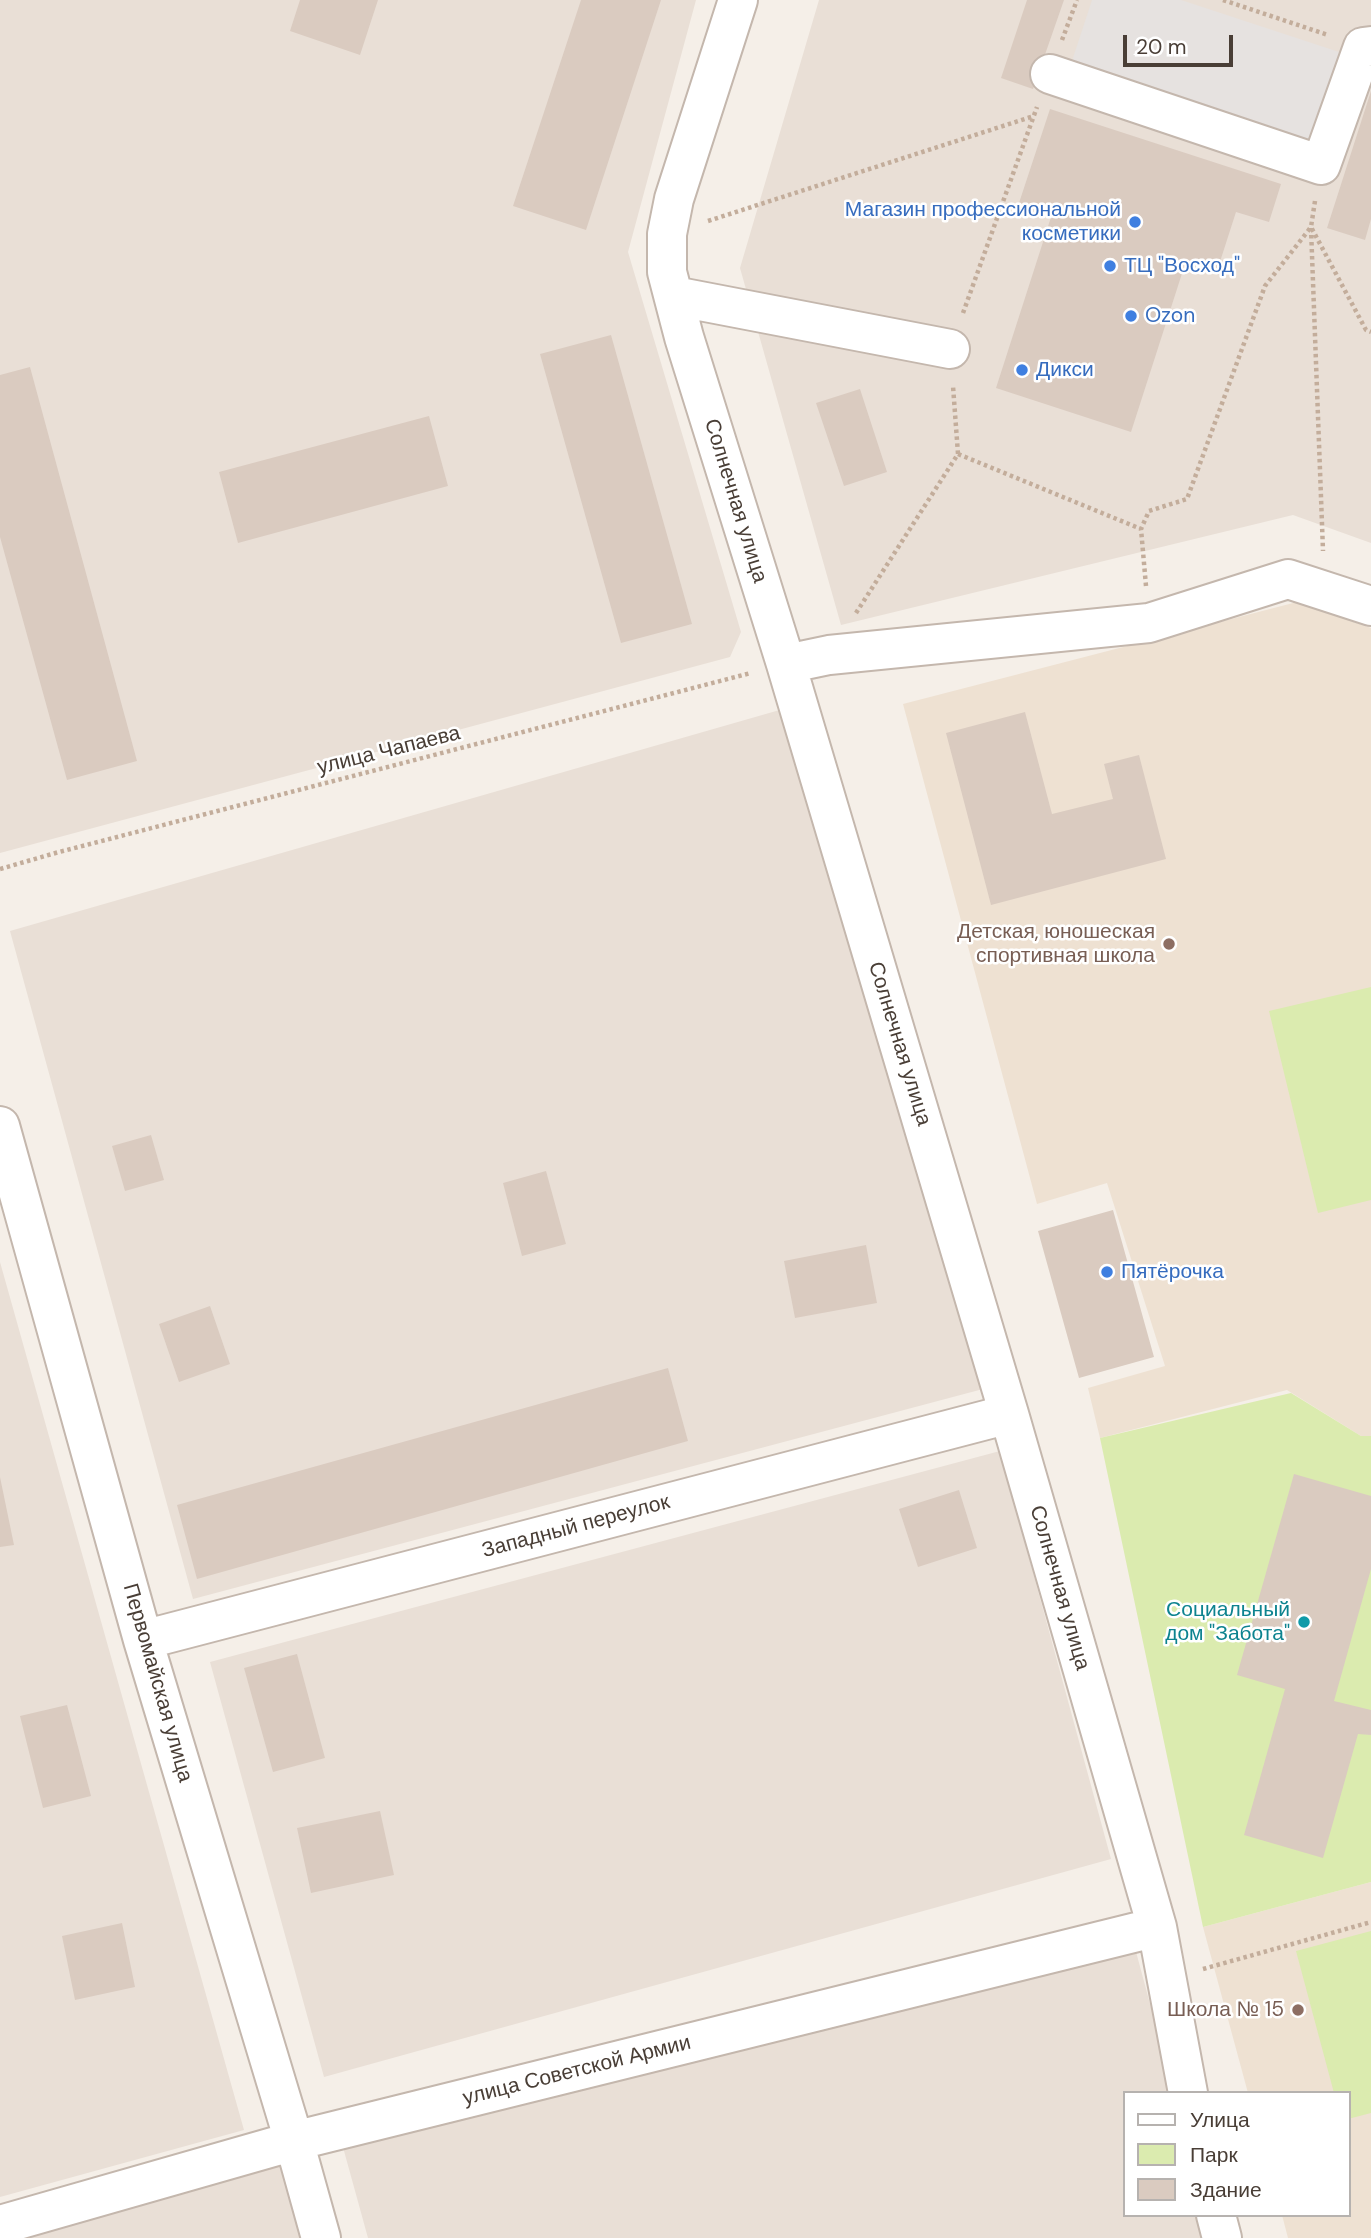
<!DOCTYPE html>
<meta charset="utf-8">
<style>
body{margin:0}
#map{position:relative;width:1371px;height:2238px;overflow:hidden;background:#f5efe8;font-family:"DM Sans",sans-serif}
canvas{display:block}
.legend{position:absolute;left:1123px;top:2091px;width:228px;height:126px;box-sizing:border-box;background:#fff;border:2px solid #b6b2af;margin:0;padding:9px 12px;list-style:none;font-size:21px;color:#493e36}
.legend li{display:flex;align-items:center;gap:14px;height:35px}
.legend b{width:35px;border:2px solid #b6b2af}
.scale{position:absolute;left:1123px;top:35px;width:110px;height:32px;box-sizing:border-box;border:4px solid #493e36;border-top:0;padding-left:9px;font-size:21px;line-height:24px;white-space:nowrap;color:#493e36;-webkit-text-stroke:5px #fff;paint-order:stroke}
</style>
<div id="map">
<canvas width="1371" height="2238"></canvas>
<ul class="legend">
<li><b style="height:9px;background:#fff"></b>Улица</li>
<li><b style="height:19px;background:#dbebaf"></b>Парк</li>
<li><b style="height:19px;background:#dacbc0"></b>Здание</li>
</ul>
<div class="scale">20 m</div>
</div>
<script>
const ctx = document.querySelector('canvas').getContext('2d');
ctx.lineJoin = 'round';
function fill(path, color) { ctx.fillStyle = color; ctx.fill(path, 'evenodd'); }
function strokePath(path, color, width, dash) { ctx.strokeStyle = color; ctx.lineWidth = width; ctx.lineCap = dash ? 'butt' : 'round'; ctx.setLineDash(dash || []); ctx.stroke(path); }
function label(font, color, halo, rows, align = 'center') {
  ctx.font = font + ' "DM Sans",sans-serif'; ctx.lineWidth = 5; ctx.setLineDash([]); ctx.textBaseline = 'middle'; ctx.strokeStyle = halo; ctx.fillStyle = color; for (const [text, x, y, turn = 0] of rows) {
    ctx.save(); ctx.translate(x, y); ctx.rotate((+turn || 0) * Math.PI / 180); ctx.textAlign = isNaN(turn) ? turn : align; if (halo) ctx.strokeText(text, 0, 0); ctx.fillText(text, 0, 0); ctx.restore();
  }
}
fill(new Path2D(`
 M0 0H696L628 252 741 632 730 657 0 853Z
 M819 0H1371V543L1293 515 841 625 740 268Z
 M797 705 983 1389 193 1599 10 931Z
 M0 1262 244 2130 0 2197Z
 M1000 1451 1111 1859 324 2077 210 1662Z
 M1128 1922 1174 2093H1124V2215H1207L1214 2238H368L341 2140Z
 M279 2159 301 2238H26Z`), '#e9dfd6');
fill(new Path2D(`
 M1297 602 1371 628V1436H1361L1287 1390 1100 1438 1088 1388 1165 1366 1107 1183 1037 1204 903 704Z
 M1371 1882V2238H1288L1282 2215H1348V2093H1248L1203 1927Z`), '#eee1d2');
fill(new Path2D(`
 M1371 987V1200L1318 1213 1269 1011Z
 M1291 1393 1361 1436H1371V1882L1203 1927 1100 1438Z
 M1371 1931V2113L1348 2119V2093H1334L1296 1951Z`), '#dbebaf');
fill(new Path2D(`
 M1092 0H1181L1339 52 1309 145 1070 67Z`), '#e6e2e0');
fill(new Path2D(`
 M300 0H378L360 55 290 31Z
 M581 0H661L586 230 513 206Z
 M1027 0H1064L1033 89 1001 78Z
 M1371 91V219L1365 240 1327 228Z
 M1050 109 1281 184 1269 222 1236 212 1217 271 1186 261 1131 432 996 388 1052 214 1019 203Z
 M611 335 692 624 621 643 540 354Z
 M30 367 137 761 67 780 0 537V375Z
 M860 389 887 472 844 486 816 403Z
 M429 416 448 486 238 543 219 472Z
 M1025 712 1052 814 1113 799 1104 764 1139 755 1166 859 991 905 946 733Z
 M151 1135 164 1180 125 1191 112 1146Z
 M546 1171 566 1244 522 1256 503 1183Z
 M1113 1210 1154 1357 1079 1378 1038 1231Z
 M866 1245 877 1303 795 1318 784 1261Z
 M210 1306 230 1364 179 1382 159 1324Z
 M668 1368 688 1441 197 1579 177 1505Z
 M1294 1474 1371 1496V1569L1334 1701 1371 1710V1735L1358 1734 1323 1858 1244 1835 1285 1689 1237 1675Z
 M0 1477 14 1545 0 1547Z
 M959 1490 977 1548 918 1567 899 1509Z
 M297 1654 325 1758 273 1772 244 1668Z
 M67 1705 91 1796 43 1808 20 1716Z
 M380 1811 394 1875 311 1893 297 1828Z
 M122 1923 135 1987 75 2000 62 1936Z`), '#dacbc0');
const minor = new Path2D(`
 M738 0 674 199 667 234V272L684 337 786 664 1009 1414 1157 1927 1188 2093
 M1050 74 1321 165 1363 47 1371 46
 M674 296 950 349
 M786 664 829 655 1149 623 1288 579 1371 606
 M0 1126 143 1640 294 2141 321 2238
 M143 1640 1009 1414
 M1216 2215 1222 2238
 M0 2225 294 2141 1157 1927`);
strokePath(minor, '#c4b7ad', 42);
strokePath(new Path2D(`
 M1223 0 1328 35
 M1062 40 1077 0
 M1315 201 1311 227 1366 330 1371 332
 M708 221 1034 116
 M1311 228 1323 551
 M963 313 1037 107
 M958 454 1141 529
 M1146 586 1141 529 1149 511 1187 499 1265 286 1311 227
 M856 613 958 454 953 386
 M0 869 59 852 751 673
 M1203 1969 1371 1922`), '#c3ad9b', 4.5, [3.5, 3.5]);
strokePath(minor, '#fff', 38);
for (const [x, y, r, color] of [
 [1135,222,7,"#3f7fe0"],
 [1110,266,7,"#3f7fe0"],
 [1131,316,7,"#3f7fe0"],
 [1022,370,7,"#3f7fe0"],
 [1169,944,7,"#8d6e63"],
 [1107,1272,7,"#3f7fe0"],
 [1304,1622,7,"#0f9aa8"],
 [1298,2010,7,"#8d6e63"]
]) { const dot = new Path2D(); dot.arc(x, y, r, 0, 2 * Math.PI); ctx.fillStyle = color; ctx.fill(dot); strokePath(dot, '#fff', 2.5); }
label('21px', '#366cbe', '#fff', [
 ["Магазин профессиональной",1121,210,"right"],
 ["косметики",1121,234,"right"],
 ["ТЦ \"Восход\"",1124,266],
 ["Ozon",1145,316],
 ["Дикси",1036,370],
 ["Пятёрочка",1121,1272]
], 'left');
label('21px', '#493e36', '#fff', [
 ["Солнечная улица",735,501,73],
 ["улица Чапаева",389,751,-14],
 ["Солнечная улица",899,1044,73],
 ["Западный переулок",576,1527,-15],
 ["Солнечная улица",1059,1588,74],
 ["Первомайская улица",157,1683,74],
 ["улица Советской Армии",577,2071,-14]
]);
label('21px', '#785e54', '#fff', [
 ["Детская, юношеская",1155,932],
 ["спортивная школа",1155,956],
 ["Школа № 15",1284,2010]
], 'right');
label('21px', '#0d838f', '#fff', [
 ["Социальный",1290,1610],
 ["дом \"Забота\"",1290,1634]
], 'right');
</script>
